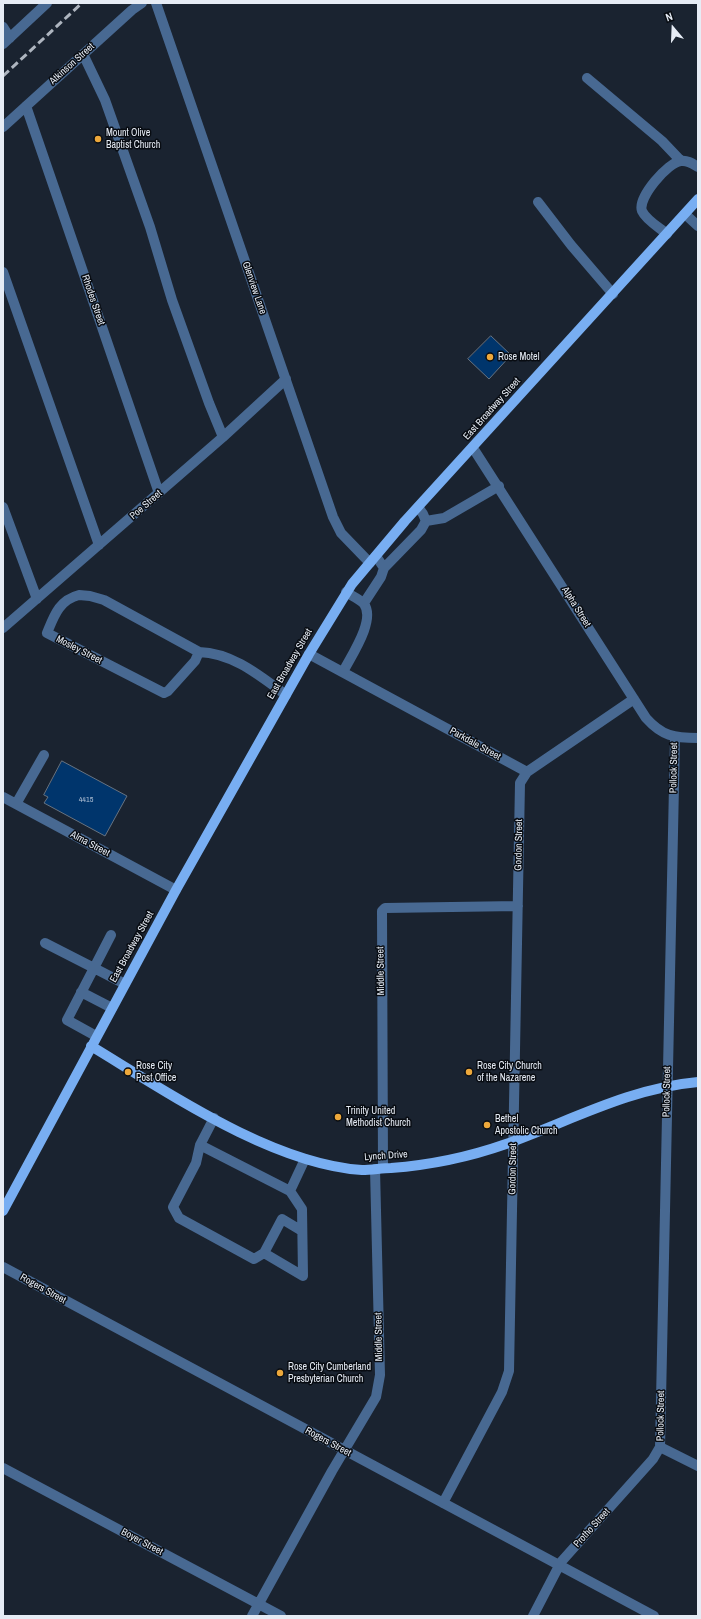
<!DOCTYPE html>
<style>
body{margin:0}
#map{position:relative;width:701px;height:1619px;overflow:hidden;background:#1a2330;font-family:"Archivo Narrow",sans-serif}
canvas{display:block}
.frame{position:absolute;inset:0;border:4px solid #e6ecf5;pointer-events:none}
.north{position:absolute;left:653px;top:8px;width:40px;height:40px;-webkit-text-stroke:3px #080c12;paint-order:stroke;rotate:341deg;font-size:11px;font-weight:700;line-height:16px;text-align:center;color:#e6ecf5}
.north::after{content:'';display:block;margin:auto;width:14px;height:18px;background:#e6ecf5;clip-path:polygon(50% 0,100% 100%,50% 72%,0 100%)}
</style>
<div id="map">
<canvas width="701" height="1619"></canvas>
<div class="frame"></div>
<div class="north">N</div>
</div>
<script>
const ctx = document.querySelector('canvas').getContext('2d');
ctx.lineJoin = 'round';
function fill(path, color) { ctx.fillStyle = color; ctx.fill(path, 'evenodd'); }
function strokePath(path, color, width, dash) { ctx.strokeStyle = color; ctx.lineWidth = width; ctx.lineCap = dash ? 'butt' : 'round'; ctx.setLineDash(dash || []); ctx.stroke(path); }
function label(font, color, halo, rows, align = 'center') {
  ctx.font = font + ' "Archivo Narrow",sans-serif'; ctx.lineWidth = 3; ctx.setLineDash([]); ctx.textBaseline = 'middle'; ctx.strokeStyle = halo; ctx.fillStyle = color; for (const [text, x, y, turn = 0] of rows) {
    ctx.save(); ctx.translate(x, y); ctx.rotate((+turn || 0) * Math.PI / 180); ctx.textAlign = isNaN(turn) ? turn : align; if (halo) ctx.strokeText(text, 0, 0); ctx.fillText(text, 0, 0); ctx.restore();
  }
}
const building = new Path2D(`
 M491 336 511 355 489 379 468 359Z
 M62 761 127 796 105 836 44 803 48 797 44 795Z`);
fill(building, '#00356c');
strokePath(building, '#677381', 1);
strokePath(new Path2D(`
 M156 3 333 517 341 533 370 563
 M3 27 10 38
 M3 44 47 3
 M83 54 105 100 150 227 172 300 209 403 223 437
 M587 78 662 141 681 161
 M26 106 159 493
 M3 127 132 10 142 3
 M538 202 571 245 613 294
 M685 214 698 226
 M667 234C660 228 646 220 642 211 637 198 668 162 681 161 688 160 693 164 698 167
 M3 272 99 545
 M473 448 646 718C662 736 674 738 698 738
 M3 507 37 599
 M426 521 444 518 499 486
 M384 568 421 530 426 521 423 514 418 507
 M79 595 90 596 104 600 199 652 195 661 168 691 164 693 47 633C54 616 59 600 79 595Z
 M364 603 381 577 384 568 376 556
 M3 628 223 437 286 379
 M199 652C233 653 260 676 286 695
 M309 654 527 772 634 699
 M343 672C351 656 376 620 364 604 360 599 352 596 346 592
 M3 797 176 890
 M16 804 44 755
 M45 943 94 968 111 935
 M81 992 112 1008
 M96 1036 67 1020 94 968 125 984
 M214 1118 200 1145 196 1163 173 1207 179 1218 254 1259 264 1253
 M200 1145 290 1191 302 1209 303 1276 264 1253 282 1219 302 1231
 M383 1168 382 911 385 908 518 906
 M290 1191 305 1159
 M3 1267 654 1616
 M660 1447 698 1466
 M3 1468 281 1616
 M443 1503 502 1392 509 1371 520 783 527 772
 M252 1616 332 1471 376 1397 380 1375 375 1169
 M533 1616 561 1562 653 1459 660 1447 675 738`), '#486992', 10);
strokePath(new Path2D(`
 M91 1046C167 1092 272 1164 362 1170 372 1170 382 1168 391 1168 431 1165 469 1157 506 1144 570 1121 630 1088 698 1082
 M3 1211 176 890 309 654 352 584 405 521 698 199`), '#78aef2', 10);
strokePath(new Path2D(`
 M3 76 82 3`), '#aeb5bf', 3, [8, 4]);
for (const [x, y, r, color] of [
 [98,139,4,"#eda83b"],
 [490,357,4,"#eda83b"],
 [128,1072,4,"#eda83b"],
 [469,1072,4,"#eda83b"],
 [338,1117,4,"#eda83b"],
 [487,1125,4,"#eda83b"],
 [280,1373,4,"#eda83b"]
]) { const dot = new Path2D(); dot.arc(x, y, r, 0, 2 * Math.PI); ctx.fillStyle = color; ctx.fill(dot); strokePath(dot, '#080c12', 1.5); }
label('8px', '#acbed3', null, [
 ["4415",86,800]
]);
label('10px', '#e6ecf5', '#080c12', [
 ["Atkinson Street",72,64,-42],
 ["Glenview Lane",254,288,71],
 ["Rhodes Street",93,300,71],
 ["East Broadway Street",492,409,-48],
 ["Poe Street",146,505,-41],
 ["Alpha Street",576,607,58],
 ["Mosley Street",79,650,27],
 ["East Broadway Street",290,664,-60],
 ["Parkdale Street",475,744,29],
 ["Pollock Street",674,768,-89],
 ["Alma Street",90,844,28],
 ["Gordon Street",519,845,-89],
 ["East Broadway Street",132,947,-61],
 ["Middle Street",381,971,-91],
 ["Pollock Street",667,1092,-89],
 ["Lynch Drive",386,1156,-4],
 ["Gordon Street",513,1169,-89],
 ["Rogers Street",43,1289,29],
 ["Middle Street",379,1337,-91],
 ["Pollock Street",661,1416,-89],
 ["Rogers Street",328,1442,28],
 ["Protho Street",592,1528,-48],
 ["Boyer Street",142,1542,28]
]);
label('10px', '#e6ecf5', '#080c12', [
 ["Mount Olive",106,133],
 ["Baptist Church",106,145],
 ["Rose Motel",498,357],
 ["Rose City",136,1066],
 ["Post Office",136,1078],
 ["Rose City Church",477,1066],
 ["of the Nazarene",477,1078],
 ["Trinity United",346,1111],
 ["Methodist Church",346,1123],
 ["Bethel",495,1119],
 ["Apostolic Church",495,1131],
 ["Rose City Cumberland",288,1367],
 ["Presbyterian Church",288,1379]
], 'left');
</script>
